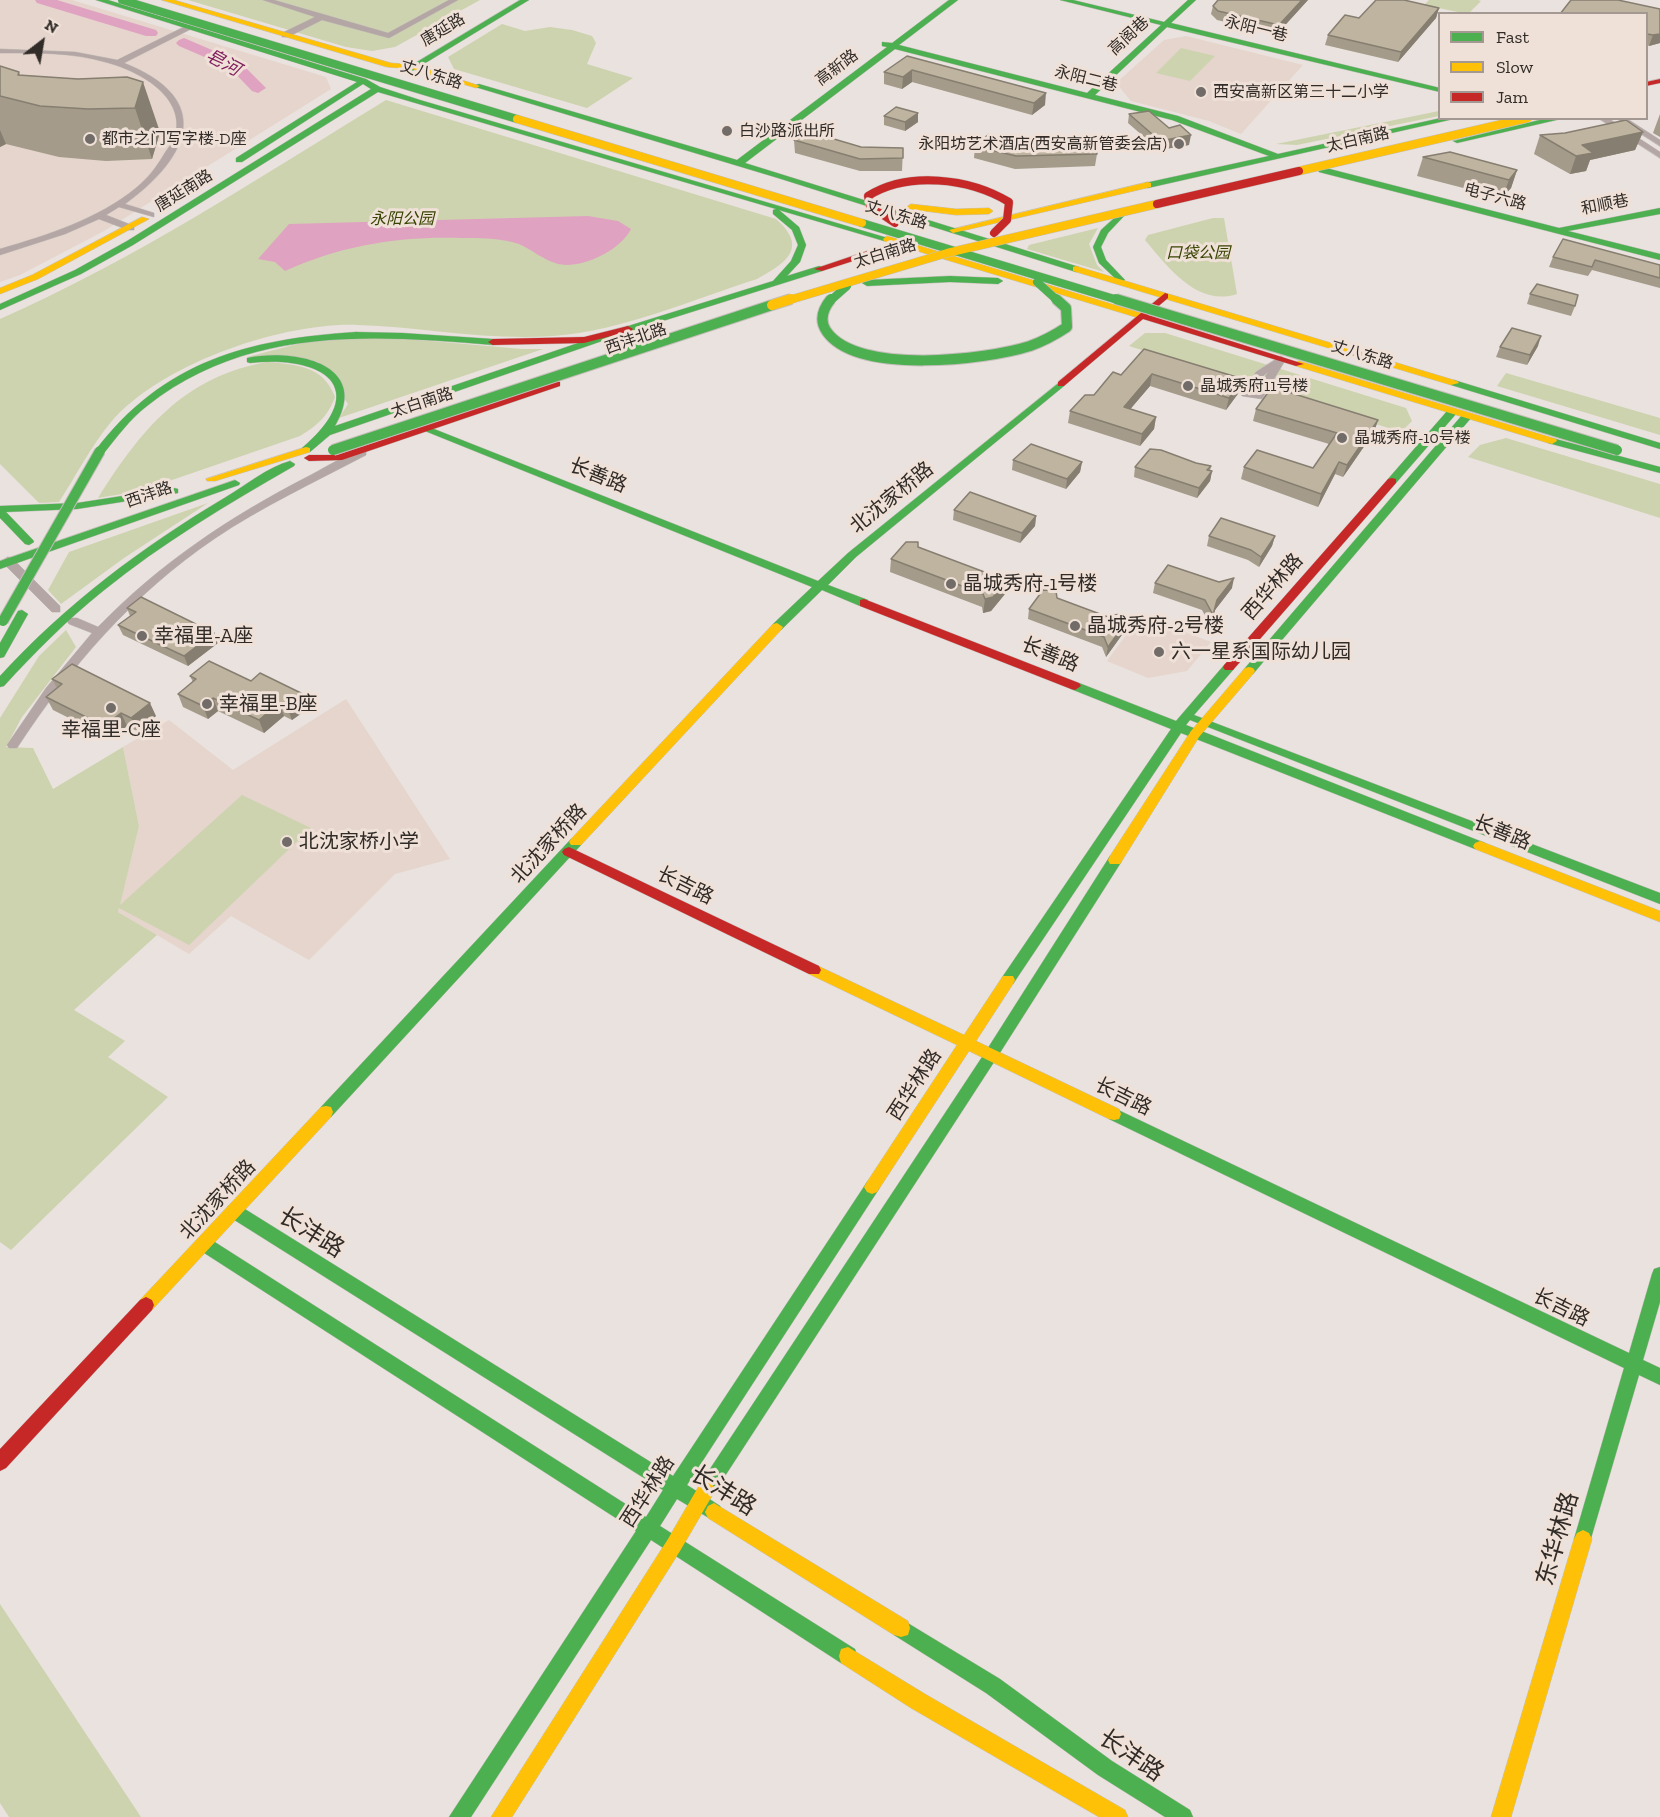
<!DOCTYPE html>
<meta charset="utf-8">
<style>
body{margin:0}
#map{position:relative;width:1660px;height:1817px;overflow:hidden;background:#eae2de;font-family:"Zilla Slab",serif}
canvas{display:block}
.legend{position:absolute;left:1438px;top:12px;width:210px;height:108px;box-sizing:border-box;background:#f0e1d8;border:2px solid #a49992;margin:0;padding:8px 10px;list-style:none;font-size:18px;color:#312c28}
.legend li{display:flex;align-items:center;gap:12px;height:30px}
.legend b{width:30px;border:2px solid #a49992}
.north{position:absolute;left:12px;top:12px;width:60px;height:60px;-webkit-text-stroke:4px #f0e1d8;paint-order:stroke;rotate:31deg;font-size:16px;font-weight:700;line-height:24px;text-align:center;color:#312c28}
.north::after{content:'';display:block;margin:auto;width:21px;height:27px;background:#312c28;clip-path:polygon(50% 0,100% 100%,50% 72%,0 100%)}
</style>
<div id="map">
<canvas width="1660" height="1817"></canvas>
<ul class="legend">
<li><b style="height:8px;background:#4caf50"></b>Fast</li>
<li><b style="height:8px;background:#ffc107"></b>Slow</li>
<li><b style="height:8px;background:#c62828"></b>Jam</li>
</ul>
<div class="north">N</div>
</div>
<script>
const ctx = document.querySelector('canvas').getContext('2d');
ctx.lineJoin = 'round';
function fill(path, color) { ctx.fillStyle = color; ctx.fill(path, 'evenodd'); }
function strokePath(path, color, width, dash) { ctx.strokeStyle = color; ctx.lineWidth = width; ctx.lineCap = dash ? 'butt' : 'round'; ctx.setLineDash(dash || []); ctx.stroke(path); }
function label(font, color, halo, rows, align = 'center') {
  ctx.font = font + ' "Zilla Slab","Noto Sans SC",serif'; ctx.lineWidth = 6; ctx.setLineDash([]); ctx.textBaseline = 'middle'; ctx.strokeStyle = halo; ctx.fillStyle = color; for (const [text, x, y, turn = 0] of rows) {
    ctx.save(); ctx.translate(x, y); ctx.rotate((+turn || 0) * Math.PI / 180); ctx.textAlign = isNaN(turn) ? turn : align; if (halo) ctx.strokeText(text, 0, 0); ctx.fillText(text, 0, 0); ctx.restore();
  }
}
fill(new Path2D(`
 M0 0H72L326 77 331 89 104 231 20 275 0 282Z
 M1186 36 1303 65 1241 134 1209 121 1131 101 1116 83 1164 40Z
 M1141 615 1211 642 1187 671 1148 678 1107 661Z
 M346 699 450 859 395 874 309 960 231 916 189 954 118 912 139 826 123 747 169 720 233 770Z`), '#e5d5cc');
fill(new Path2D(`
 M188 0H480L395 47 372 51 346 47Z
 M1429 0H1478L1481 1 1469 13H1463L1424 5Z
 M502 24 525 31 550 27 572 30 592 36 596 43 587 64 633 78 587 108 454 69 448 57Z
 M1181 48 1215 56 1190 81 1156 73Z
 M386 100 776 219C809 248 786 263 757 279 691 300 622 331 553 336 488 341 423 327 358 325 282 322 161 364 111 422 91 446 76 476 59 502L39 503 0 464V319C136 259 260 177 386 100Z
 M1439 111V116L1297 145 1276 144Z
 M1213 218H1224L1237 294C1197 307 1168 267 1145 240L1148 235Z
 M1098 228 1089 244 1097 265 1104 272 1027 249 1029 245Z
 M1145 333H1165L1406 408 1412 421 1401 432 1129 346Z
 M362 335 522 349H543L339 418 348 404 318 362 247 357 309 341Z
 M267 362C297 365 323 365 335 397 328 416 318 425 300 436L140 491 98 498C141 430 183 377 267 362Z
 M1506 373 1660 418V435L1497 386Z
 M1506 438 1660 484V518L1468 457 1480 445Z
 M208 503 124 558 61 604 48 590 69 552Z
 M66 630 76 647 22 717 6 747 33 748 53 789 123 747 139 826 120 905 242 795 311 828 189 945 119 908 118 912 157 935 74 1010 125 1041 108 1057 168 1097 11 1250 0 1242V718L39 656Z
 M0 1604 141 1817H9L0 1803Z`), '#cdd3af');
fill(new Path2D(`
 M588 216 618 221 631 229C621 249 589 265 566 265 544 264 531 246 512 242 496 238 479 238 462 238 400 236 342 245 285 271L275 262 258 259 289 224Z`), '#e0a2c1');
fill(new Path2D(`
 M35 0H57L156 30 158 33 156 36H146L37 3Z
 M184 38 240 62 266 88 258 93 252 91 230 68 179 46 176 43 179 40Z`), '#e0a2c1');
const street = new Path2D(`
 M263 0H274L388 33 449 0H458L389 38 322 20 288 37H282V33L315 17Z
 M186 26 193 28 124 63C215 99 190 157 125 204L154 213V217L119 207 106 215 134 226V230H128L99 219 65 234 0 255V249C48 235 98 219 136 188 148 178 155 169 163 156 166 150 172 144 175 137 187 96 137 70 105 62 71 52 35 53 0 53V49L75 52 117 60Z
 M1598 118H1608L1660 152V158Z
 M1616 118H1626L1660 140V146Z
 M1281 356 1286 359 1262 399 1242 396 1241 394 1256 372ZM1268 372 1255 393 1252 392 1263 376Z
 M362 450 366 451V455C315 482 261 507 214 539 133 594 70 667 17 748H9L7 745 9 742 46 688 92 633 69 624 67 621 69 618H77L98 627C159 564 228 518 305 478 323 469 342 456 362 450Z
 M8 557 12 558 60 606V612H52L4 564 2 561Z`);
const fast = new Path2D(`
 M96 0H108L366 79 380 87 420 100 891 239 884 241 779 210 799 227 806 245 800 262 787 276 819 266 822 267V271L631 331 330 435 310 452H302V448C374 387 322 355 250 363L247 362V358C293 348 372 363 335 426L625 327 773 281 791 261 798 245 792 230 773 214V210L776 209 378 92 133 245 81 274 0 310V304L75 270 127 241 371 89 363 84 242 162H236V158L357 82Z
 M520 0H529L409 73 402 71Z
 M949 0H958L899 45 1087 93 1161 25 1060 0H1073L1164 22 1188 0H1196L1171 23 1440 88V92L1167 27 1095 95 1178 116 1278 154 1441 118H1458L1148 188 1145 187V183L1269 156 1172 120 895 49 745 163 1079 267V271L1076 272 778 178 472 86 479 84 737 160 887 47 882 46V42L892 43Z
 M1548 118H1565L1457 143 1453 141Z
 M1322 167 1559 228 1660 208V214L1568 231 1660 254V260L1319 172 1318 170Z
 M1122 211 1126 214 1108 233 1101 247 1106 260 1125 280 1120 283 1099 263 1093 247 1101 230Z
 M950 276 998 278 1003 281 998 284 950 282 867 286 862 283 867 280Z
 M356 332 402 333 493 339 498 342 493 345C372 335 248 326 147 406 130 419 117 437 104 453H96L95 451C163 361 248 339 356 332Z
 M1454 380 1660 443V449L1451 385 1449 383Z
 M1061 381 1064 382V386L856 557 828 585 868 600V606H860L822 590 781 630 777 631 771 627 773 624 812 587 420 429 421 427H429L818 581 848 553Z
 M1452 409 1457 412 1456 414 1396 483H1388V479L1448 410Z
 M1467 413 1472 416 1471 418 1253 674H1245L1243 671 1245 668 1463 414Z
 M1552 438 1660 467V473L1548 443 1547 441Z
 M290 461 295 464 294 466C228 504 162 543 103 591 67 620 35 652 4 686L0 687V676C66 604 142 547 226 497 246 485 268 467 290 461Z
 M235 480 240 483 239 485 0 569V561Z
 M174 488 178 489V493L77 509 6 512 33 540 34 542 29 545 25 544 0 518V506L77 503Z
 M22 610 28 614 4 657 0 658V643L18 611Z
 M1229 663 1233 664 1235 667 1233 670 1194 715 1660 893V904L1190 720 1186 725 1485 843 1487 846 1485 849H1475L1181 733 1013 984H1003L1001 980 1003 976 1171 729 1071 689 1069 686 1071 683H1079L1176 721 1225 664Z
 M576 837 581 839 583 842 581 845 331 1117 326 1118 321 1117 319 1112 321 1107 571 839Z
 M1115 855 1122 860 1120 864 996 1059 712 1496 708 1498 720 1506 723 1512 720 1518 714 1521 677 1499 660 1526 855 1649 857 1656 855 1663 848 1665 841 1663 651 1540 471 1817H449L636 1531 198 1249 196 1244 198 1239 204 1237 210 1239 646 1517 663 1490 228 1216 226 1211 228 1206 234 1204 240 1206 673 1476 867 1182 872 1180 877 1182 880 1187 877 1192 687 1485 698 1492 700 1484 986 1051 1110 856Z
 M1114 1108 1629 1353 1652 1274 1654 1269 1660 1267V1302L1643 1360 1660 1368V1385L1639 1375 1589 1545 1583 1548 1577 1545 1574 1539 1624 1368 1109 1119 1107 1114 1109 1109Z
 M901 1619 1000 1679 1112 1761 1190 1810 1193 1817H1165L1098 1775 986 1693 894 1635 892 1628 894 1621Z`);
const slow = new Path2D(`
 M162 0H174L391 63 416 65 480 86 476 88 412 69 387 67Z
 M1148 182 1151 183V187L953 233 949 230Z
 M911 204 956 209 989 208 993 211 989 214 956 215 908 209 907 207Z
 M142 217 149 219 38 279 0 294V288L32 275Z
 M887 236 1148 315 1150 317 1142 319 884 241 883 239Z
 M1076 266 1457 381 1459 383 1451 385 1073 271V267Z
 M1299 361 1556 439 1557 441 1552 444 1548 443 1296 366V362Z
 M306 447 310 448V452L215 481H207L206 479Z
 M777 623 783 627 781 630 581 845H571L569 842 571 839 773 624Z
 M1249 667 1253 668 1255 671 1253 674 1199 737 1120 864H1110L1108 860 1110 856 1191 731 1245 668Z
 M1480 841 1660 911V922L1475 849 1473 846 1475 843Z
 M814 964 964 1035 1003 976H1013L1015 980 1013 984 976 1041 1119 1109 1121 1114 1119 1119 1114 1120 1109 1119 969 1051 877 1192 872 1194 867 1192 864 1187 867 1182 957 1045 809 974 807 970 809 966Z
 M326 1106 331 1107 333 1112 331 1117 152 1310 146 1313 140 1310 138 1305 140 1300 321 1107Z
 M706 1481 712 1484 715 1490 712 1496 680 1551 512 1817H491L668 1539 700 1484Z
 M714 1503 908 1621 910 1628 908 1635 901 1637 894 1635 708 1518 705 1512 708 1506Z
 M1583 1530 1589 1533 1592 1539 1511 1817H1491L1574 1539 1577 1533Z
 M848 1647 925 1694 1125 1810 1128 1817H1099L911 1708 841 1663 839 1656 841 1649Z`);
const jam = new Path2D(`
 M1660 79V83L1646 86V82Z
 M900 240 903 241V245L822 271 814 269Z
 M1165 293 1168 294V298L1148 315 1304 364 1296 366 1143 319 1064 386H1058V382Z
 M628 326 633 329 631 331 584 343 493 345 488 342 493 339 584 337Z
 M557 381 560 382V386L342 460 309 461 304 458 309 455H337Z
 M1392 478 1396 479V483L1233 670H1225L1223 667 1225 664 1388 479Z
 M864 599 1079 683 1081 686 1075 690 1071 689 860 606V600Z
 M569 847 819 966 821 970 819 974H809L564 855 562 852 564 849Z
 M146 1297 152 1300 154 1305 152 1310 6 1468 0 1471V1449L140 1300Z`);
strokePath(street, '#c4beba', 1);
strokePath(fast, '#c4beba', 1);
strokePath(slow, '#c4beba', 1);
strokePath(jam, '#c4beba', 1);
fill(street, '#b3a6a4');
fill(fast, '#4caf50');
fill(slow, '#ffc107');
fill(jam, '#c62828');
const fastBridgeFar1 = new Path2D(`
 M122 0 517 119
 M862 223 1121 301
 M1037 282 1058 301
 M830 301 847 286`);
const fastBridge = new Path2D(`
 M831 299C822 310 819 321 827 332 858 375 986 360 1030 346 1044 341 1055 335 1067 327L1066 308 1056 299
 M1116 299 1617 450
 M333 450 772 305
 M3 621 100 451`);
const slowBridgeFar1 = new Path2D(`
 M517 119 862 223
 M1299 171 1528 118
 M786 301 947 253 1157 204`);
const slowBridge = new Path2D(`
 M772 305 791 299`);
const jamBridge = new Path2D(`
 M1157 204 1299 171
 M895 223 870 206 868 196C908 171 969 178 1009 202L1007 220 994 233`);
strokePath(fastBridgeFar1, '#c4beba', 9, []);
strokePath(fastBridge, '#c4beba', 12, []);
strokePath(slowBridgeFar1, '#c4beba', 9, []);
strokePath(slowBridge, '#c4beba', 12, []);
strokePath(jamBridge, '#c4beba', 9, []);
strokePath(fastBridgeFar1, '#4caf50', 8);
strokePath(fastBridge, '#4caf50', 10);
strokePath(slowBridgeFar1, '#ffc107', 8);
strokePath(slowBridge, '#ffc107', 10);
strokePath(jamBridge, '#c62828', 8);
fill(new Path2D(`
 M1308 0 1277 34 1217 20 1211 14 1213 6Z
 M1439 8 1436 18 1398 62 1325 45 1328 35 1359 18Z
 M1660 9V43L1649 46 1647 45V14Z
 M907 56 1045 105 1032 115 912 82 902 89 884 84V72Z
 M0 66 19 72 20 75 78 79 127 77 160 132 152 159 106 161 59 157 6 144 0 147Z
 M918 113V122L905 131 884 125V116Z
 M1129 114 1189 145 1159 150 1128 123Z
 M1660 114V137L1653 133Z
 M1643 132 1635 150 1590 160 1586 171 1570 174 1534 154 1540 135Z
 M794 140 861 147 903 148 902 171H860L795 153Z
 M1014 141 1097 154 1095 166 1015 169 974 158 975 146Z
 M1423 157 1517 170 1511 188 1502 198 1417 176Z
 M1553 257 1660 265V288L1592 270 1588 276 1549 267Z
 M1530 294 1575 306 1571 316 1527 304Z
 M1538 346 1527 365 1496 357 1500 347Z
 M1144 349 1240 391 1226 410 1150 386 1130 409 1156 417 1154 429 1140 446 1068 423 1070 411 1094 395 1121 375Z
 M1256 409 1378 420 1374 432 1343 477 1335 474 1318 507 1241 479 1244 467 1313 468 1329 444 1253 421Z
 M1013 460 1082 462 1080 472 1066 489 1012 470Z
 M1211 466 1210 471H1212L1210 481 1197 498 1134 477 1135 467Z
 M954 510 1036 516 1035 526 1020 543 953 520Z
 M1209 536H1275L1272 546 1259 567 1248 560 1207 546Z
 M918 547 1006 581 1005 594 991 611 983 613 982 607 890 572 891 559Z
 M1155 583 1232 588 1215 610 1210 625 1202 610 1153 593Z
 M1057 598 1108 617 1120 618 1126 622 1124 632 1106 657 1102 647 1028 619 1029 609Z
 M127 608 218 643 188 666 123 635 118 625 130 616Z
 M190 676 309 708 292 720 284 716 264 733 218 711 208 719 183 707 178 694 193 682Z
 M52 679 156 716 137 731 127 726 111 739 53 710 46 697 57 688Z`), '#a49b8a');
fill(new Path2D(`
 M1302 0H1308L1277 34 1279 25Z
 M1439 8 1436 18 1398 62 1401 52Z
 M1660 34V43L1649 46 1653 35Z
 M912 70V82L902 89 903 77Z
 M143 82 160 132 152 159 135 108Z
 M1046 93 1045 105 1032 115 1034 103Z
 M918 113V122L905 131V122Z
 M0 130 6 144 0 147Z
 M1643 132 1635 150 1590 160 1586 171 1570 174 1576 156 1582 145Z
 M1191 135 1189 145 1159 150 1160 141Z
 M1517 170 1511 188 1502 198 1509 180Z
 M1541 336 1538 346 1527 365 1530 355Z
 M1152 374 1150 386 1122 419 1124 407Z
 M1243 379 1240 391 1226 410 1229 398Z
 M1156 417 1154 429 1140 446 1142 434Z
 M1378 420 1374 432 1343 477 1347 465Z
 M1082 462 1080 472 1066 489 1067 479Z
 M1339 462 1335 474 1318 507 1321 494Z
 M1212 471 1210 481 1197 498 1199 488Z
 M1036 516 1035 526 1020 543 1022 533Z
 M1275 536 1272 546 1259 567 1261 557Z
 M1234 578 1232 588 1215 610 1210 625 1217 600Z
 M1006 581 1005 594 991 611 983 613 985 599Z
 M1126 622 1124 632 1106 657 1108 647Z
 M214 633 218 643 188 666 184 656Z
 M305 695 309 708 292 720 287 707Z
 M213 698 218 711 208 719 203 706Z
 M150 703 156 716 137 731 131 718Z
 M279 703 284 716 264 733 259 720Z
 M121 713 127 726 111 739 104 726Z`), '#867e70');
const building = new Path2D(`
 M1218 0H1302L1279 25 1218 11 1213 6Z
 M1376 0H1404L1439 8 1401 52 1328 35 1345 15 1359 18Z
 M1571 0H1618L1660 9V34L1653 35 1647 34V14H1560Z
 M907 56 1046 93 1034 103 912 70 903 77 884 72Z
 M0 66 19 72 18 75 78 79 127 77 143 82 135 108 88 109 40 106 0 96Z
 M896 107 918 113 905 122 884 116Z
 M1149 111 1169 128 1180 125 1191 135 1160 141 1129 114Z
 M1626 120 1643 132 1582 145 1593 153 1576 156 1540 135 1565 133Z
 M807 131 861 147 903 148V158L860 159 794 140Z
 M989 134 1014 141 1093 138 1097 154 1016 156 975 146Z
 M1450 152 1517 170 1509 180 1423 157Z
 M1563 239 1660 265V278L1595 260 1592 267 1553 257Z
 M1537 284 1578 295 1575 306 1530 294Z
 M1512 328 1541 336 1530 355 1500 347Z
 M1144 349 1243 379 1229 398 1152 374 1124 407 1156 417 1142 434 1070 411 1085 395H1094L1113 372 1121 375Z
 M1272 387 1378 420 1347 465 1339 462 1321 494 1244 467 1257 450 1313 468 1337 433 1256 409Z
 M1031 444 1082 462 1067 479 1013 460Z
 M1150 449 1161 450 1196 463 1211 466 1207 470 1212 471 1199 488 1135 467Z
 M970 492 1036 516 1022 533 954 510Z
 M1221 518 1275 536 1261 557 1251 550 1209 536Z
 M906 542H918V547L995 576 1002 574 1001 579 1006 581 993 597 985 599 983 594 891 559Z
 M1168 565 1219 582 1234 578 1217 600 1213 615 1205 600 1155 583Z
 M1043 590 1056 591 1057 598 1108 617 1119 614 1120 618 1126 622 1108 647 1104 637 1029 609Z
 M141 597 214 633 184 656 118 625 136 612 127 608Z
 M209 661 251 681 260 673 305 695 287 707 279 703 259 720 213 698 203 706 178 694 196 679 190 676Z
 M72 664 150 703 131 718 121 713 104 726 46 697 62 684 52 679Z`);
fill(building, '#bfb4a0');
strokePath(building, '#867e70', 1.5);
for (const [x, y, r, color] of [
 [1201,92,6,"#726c68"],
 [727,131,6,"#726c68"],
 [90,139,6,"#726c68"],
 [1179,144,6,"#726c68"],
 [1188,386,6,"#726c68"],
 [1342,438,6,"#726c68"],
 [951,584,6,"#726c68"],
 [1075,626,6,"#726c68"],
 [142,636,6,"#726c68"],
 [1159,652,6,"#726c68"],
 [207,704,6,"#726c68"],
 [111,708,6,"#726c68"],
 [287,842,6,"#726c68"]
]) { const dot = new Path2D(); dot.arc(x, y, r, 0, 2 * Math.PI); ctx.fillStyle = color; ctx.fill(dot); strokePath(dot, '#f0e1d8', 2); }
label('16px', '#312c28', '#f0e1d8', [
 ["永阳一巷",1256,29,14],
 ["唐延路",443,30,-31],
 ["高阁巷",1129,36,-43],
 ["高新路",837,68,-37],
 ["丈八东路",431,75,17],
 ["永阳二巷",1086,79,14],
 ["太白南路",1358,140,-13],
 ["唐延南路",184,191,-32],
 ["电子六路",1495,197,15],
 ["和顺巷",1605,205,-11],
 ["丈八东路",896,215,17],
 ["太白南路",885,254,-17],
 ["西沣北路",636,339,-19],
 ["丈八东路",1362,355,17],
 ["太白南路",422,403,-18],
 ["西沣路",149,495,-19]
]);
label('16px', '#312c28', '#f0e1d8', [
 ["西安高新区第三十二小学",1213,92],
 ["白沙路派出所",739,131],
 ["都市之门写字楼-D座",102,139],
 ["永阳坊艺术酒店(西安高新管委会店)",1167,144,"right"],
 ["晶城秀府11号楼",1200,386],
 ["晶城秀府-10号楼",1354,438]
], 'left');
label('italic 16px', '#374400', '#f0e1d8', [
 ["永阳公园",402,219],
 ["口袋公园",1198,253]
]);
label('italic 18px', '#801d5c', '#f0e1d8', [
 ["皂河",223,63,29]
]);
label('20px', '#312c28', '#f0e1d8', [
 ["长善路",598,476,22],
 ["北沈家桥路",892,498,-39],
 ["西华林路",1273,587,-49],
 ["长善路",1050,655,22],
 ["长善路",1502,833,22],
 ["北沈家桥路",549,844,-47],
 ["长吉路",685,886,26],
 ["西华林路",915,1085,-57],
 ["长吉路",1123,1097,26],
 ["北沈家桥路",218,1200,-47],
 ["长吉路",1561,1308,26],
 ["西华林路",648,1492,-57]
]);
label('20px', '#312c28', '#f0e1d8', [
 ["晶城秀府-1号楼",963,584],
 ["晶城秀府-2号楼",1087,626],
 ["幸福里-A座",154,636],
 ["六一星系国际幼儿园",1171,652],
 ["幸福里-B座",219,704],
 ["幸福里-C座",111,730,"center"],
 ["北沈家桥小学",299,842]
], 'left');
label('24px', '#312c28', '#f0e1d8', [
 ["长沣路",311,1233,32],
 ["长沣路",723,1491,32],
 ["东华林路",1558,1539,-74],
 ["长沣路",1131,1756,34]
]);
</script>
